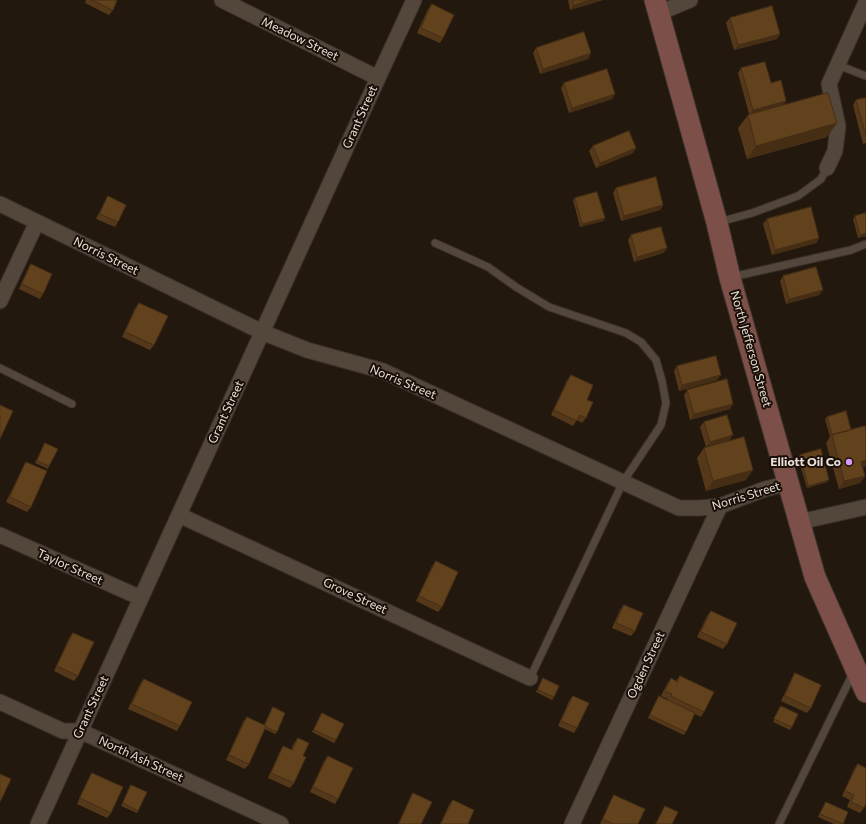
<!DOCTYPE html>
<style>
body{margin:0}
canvas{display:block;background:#23180e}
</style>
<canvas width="866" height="824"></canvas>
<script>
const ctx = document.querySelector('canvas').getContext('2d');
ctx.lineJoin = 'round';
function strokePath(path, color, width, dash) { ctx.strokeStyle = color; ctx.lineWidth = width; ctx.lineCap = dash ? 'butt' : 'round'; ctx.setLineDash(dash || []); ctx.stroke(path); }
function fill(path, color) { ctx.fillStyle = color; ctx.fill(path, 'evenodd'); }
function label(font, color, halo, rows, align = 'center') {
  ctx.font = font + ' Commissioner,sans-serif'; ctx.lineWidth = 4; ctx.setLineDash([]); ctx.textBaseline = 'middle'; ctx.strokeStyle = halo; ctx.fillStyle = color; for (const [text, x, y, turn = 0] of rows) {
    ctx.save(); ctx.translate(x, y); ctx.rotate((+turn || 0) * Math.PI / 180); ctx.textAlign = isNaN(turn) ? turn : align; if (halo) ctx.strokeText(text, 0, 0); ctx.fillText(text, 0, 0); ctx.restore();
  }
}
const service = new Path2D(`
 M838 65 866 76
 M719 222 752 213 798 196 821 179 827 168
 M435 243 488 267 516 287 549 307 626 333 641 342 656 360 662 381 666 403 661 425 623 482 530 678
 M732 277 851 250 866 244
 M0 368 72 404
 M779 824 853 673`);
const minor = new Path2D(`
 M222 0 378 78
 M659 13 690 0
 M827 168 835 151 838 126 829 84 866 2
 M0 204 262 332 307 350 383 371 679 508H700L720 506 765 489 789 483
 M0 301 37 222
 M179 515 530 678
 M799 522 866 507
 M0 535 141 598
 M0 702 63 731H80L281 824
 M38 824 378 78 414 0
 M572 824 720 506`);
const secondary = new Path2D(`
 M655 0 717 223 730 278 815 577 866 692`);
strokePath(service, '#38302c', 9);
strokePath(minor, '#38302c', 17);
strokePath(secondary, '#38302c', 23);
strokePath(service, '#53473c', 7);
strokePath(minor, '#53473c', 15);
strokePath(secondary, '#7c4f48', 21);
fill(new Path2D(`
 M86 0H117L113 10 109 15 85 3Z
 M568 0H603L570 10Z
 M432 4 443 38 440 43 417 33 428 9Z
 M730 18 780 34 777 39 734 50 726 23Z
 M536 48 591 53 588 59 540 74 533 53Z
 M741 68 771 83 784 105 827 137 747 159 738 128 748 115 749 114 738 73Z
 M564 83 612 99 569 113 561 88Z
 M866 98V143L863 144 853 105 856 100Z
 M593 146 633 153 596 168 589 151Z
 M616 188 663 205 660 210 621 221 613 193Z
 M108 196 118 222 115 227 96 219 105 201Z
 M575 198 605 218 603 221 580 227 573 200Z
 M855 216 866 236 858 238 853 219Z
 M767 219 819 238 816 243 772 255 763 224Z
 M631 235 667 248 663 253 634 262 628 240Z
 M31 264 43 294 40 299 19 289 28 269Z
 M783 276 819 295 786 304 780 281Z
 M139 303 154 345 150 350 122 337 135 308Z
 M677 366 717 380 679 391 674 371Z
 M571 375 587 400 586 418 582 423 577 420 573 426 551 415 567 380Z
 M687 390 730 409 690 420 684 395Z
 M827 417 851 430H866V466L863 467 865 476 860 483 839 489 826 443 830 437 825 419Z
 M704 422 729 441 706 447 700 427Z
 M45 443 49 466 48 469 35 463Z
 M704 448 746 480 706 491 697 458Z
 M800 455 827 482 807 488 798 458Z
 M26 462 31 507 27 512 6 502 23 467Z
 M436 561 442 607 438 612 416 601 432 566Z
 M624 605 635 631 631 636 612 628 620 610Z
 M711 611 727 644 723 649 697 637 707 616Z
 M73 633 78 676 74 681 54 671 69 638Z
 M795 673 811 708 807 713 781 701 792 678Z
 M680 676 704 712 701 717 695 714 684 735 648 718 659 696 668 700V699L661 696 667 684 671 678 676 681Z
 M543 678 554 697 552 700 536 692Z
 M144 679 180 726 177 731 128 709 140 684Z
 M573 696 577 728 574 733 558 726 569 701Z
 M781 706 792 727 790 730 773 722Z
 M273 707 277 732 275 734 265 729 249 764 245 769 226 760 243 722 247 717 264 725Z
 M322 713 336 740 334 743 312 732Z
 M298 738 303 756 294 783 290 788 268 778 280 751 283 746 291 750 294 743Z
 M328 756 338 799 335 804 310 792 324 761Z
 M858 764 864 808 860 813 847 807 850 800 842 796 854 769Z
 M92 773 111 813 107 818 77 804 89 778Z
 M131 785 138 811 137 813 121 806Z
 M413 793 421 824H398L410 798Z
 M614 795 638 824H600L611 800Z
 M453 800 468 824H440L449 805Z
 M826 802 843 824H834L818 817Z`), '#543819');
fill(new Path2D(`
 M590 0H603L570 10 574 5Z
 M780 34 777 39 734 50 738 45Z
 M591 53 588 59 540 74 543 69Z
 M615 94 612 99 569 113 572 108Z
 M786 101 783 106 749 116 753 110Z
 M837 123 827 137 747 159 756 146Z
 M636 148 633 153 596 168 600 163Z
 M663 205 660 210 621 221 624 216Z
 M605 218 603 221 580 227 582 224Z
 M866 233V236L858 238 860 235Z
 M819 238 816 243 772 255 775 250Z
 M667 248 663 253 634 262 637 257Z
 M823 290 819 295 786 304 789 299Z
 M721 375 717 380 679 391 682 385Z
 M733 404 730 409 690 420 694 414Z
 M733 435 729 441 706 447 710 442Z
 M866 460V466L856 469 861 462Z
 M753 470 746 480 706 491 713 481Z
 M865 476 860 483 839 489 844 481Z
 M829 480 827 482 807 488 808 486Z`), '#452e14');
const building = new Path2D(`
 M92 0H117L113 10Z
 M573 0H590L574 5Z
 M432 4 454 15 443 38 421 28Z
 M772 6 780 34 738 45 730 18Z
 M584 32 591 53 543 69 536 48Z
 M765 62 771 83 781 80 786 101 753 110 741 68Z
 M607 69 615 94 572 108 564 83Z
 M828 93 837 123 756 146 748 115Z
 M866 98V136L856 100Z
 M629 131 636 148 600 163 593 146Z
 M656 177 663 205 624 216 616 188Z
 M597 192 605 218 582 224 575 198Z
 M108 196 126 205 118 222 100 214Z
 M811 207 819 238 775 250 767 219Z
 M866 213V233L860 235 855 216Z
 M661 227 667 248 637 257 631 235Z
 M31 264 52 274 43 294 22 284Z
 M816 267 823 290 789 299 783 276Z
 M139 303 168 316 154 345 125 332Z
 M716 356 721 375 682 385 677 366Z
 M571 375 593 385 587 400 593 402 586 418 580 415 577 421 554 410Z
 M727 379 733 404 694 414 687 390Z
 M0 405 13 411 0 439Z
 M846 411 851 430 832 435 827 417Z
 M727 415 733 435 710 442 704 422Z
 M865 426 866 430V460L861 462 865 476 844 481 832 435Z
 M744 437 753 470 713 481 704 448Z
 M45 443 58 449 49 466 37 461Z
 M821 449 829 480 808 486 800 455Z
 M26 462 47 471 31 507 10 497Z
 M436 561 458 572 442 607 419 596Z
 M624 605 643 613 635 631 616 623Z
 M711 611 737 623 727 644 701 632Z
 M73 633 94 642 78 676 57 666Z
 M795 673 821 685 811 708 785 696Z
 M680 676 714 692 704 712 671 696 672 694 665 691 671 678 677 682Z
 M543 678 559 686 554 697 538 690Z
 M144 679 192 702 180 726 132 704Z
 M573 696 589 703 577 728 561 721Z
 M659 696 695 713 686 732 650 715Z
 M781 706 798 714 792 727 774 719Z
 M273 707 285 713 277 732 266 727V726L265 725Z
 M322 713 344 724 336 740 314 730Z
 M247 717 266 726 249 764 229 755Z
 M298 738 309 743 303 756 306 757 294 783 271 773 283 746 292 750Z
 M328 756 353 768 338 799 313 787Z
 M858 764 866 768V803L864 808 851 802 854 795 845 791Z
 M92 773 123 787 111 813 80 798Z
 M0 774 11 779 0 802Z
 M131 785 147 792 138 811 123 803Z
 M413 793 432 802 421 824H399Z
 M614 795 645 809 638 824H613L603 819Z
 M453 800 474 810 468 824H441Z
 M826 802 848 812 843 824 820 814Z
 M665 806 678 812 672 824H656Z`);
fill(building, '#62411d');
strokePath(building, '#452e14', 1);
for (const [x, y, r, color] of [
 [849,462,4,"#d89af8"]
]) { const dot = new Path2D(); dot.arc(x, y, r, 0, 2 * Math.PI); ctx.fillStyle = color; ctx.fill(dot); strokePath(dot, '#190f06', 1.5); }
label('12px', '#e8e1da', '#190f06', [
 ["Meadow Street",300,39,26],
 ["Grant Street",360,117,-66],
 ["Norris Street",106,256,26],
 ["North Jefferson Street",751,349,74],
 ["Norris Street",403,382,23],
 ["Grant Street",226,412,-65],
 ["Norris Street",746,496,-17],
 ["Taylor Street",70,567,24],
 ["Grove Street",355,596,25],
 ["Ogden Street",646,665,-65],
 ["Grant Street",91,707,-65],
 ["North Ash Street",141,759,25]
]);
label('bold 12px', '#e8e1da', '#190f06', [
 ["Elliott Oil Co",841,462]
], 'right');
</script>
